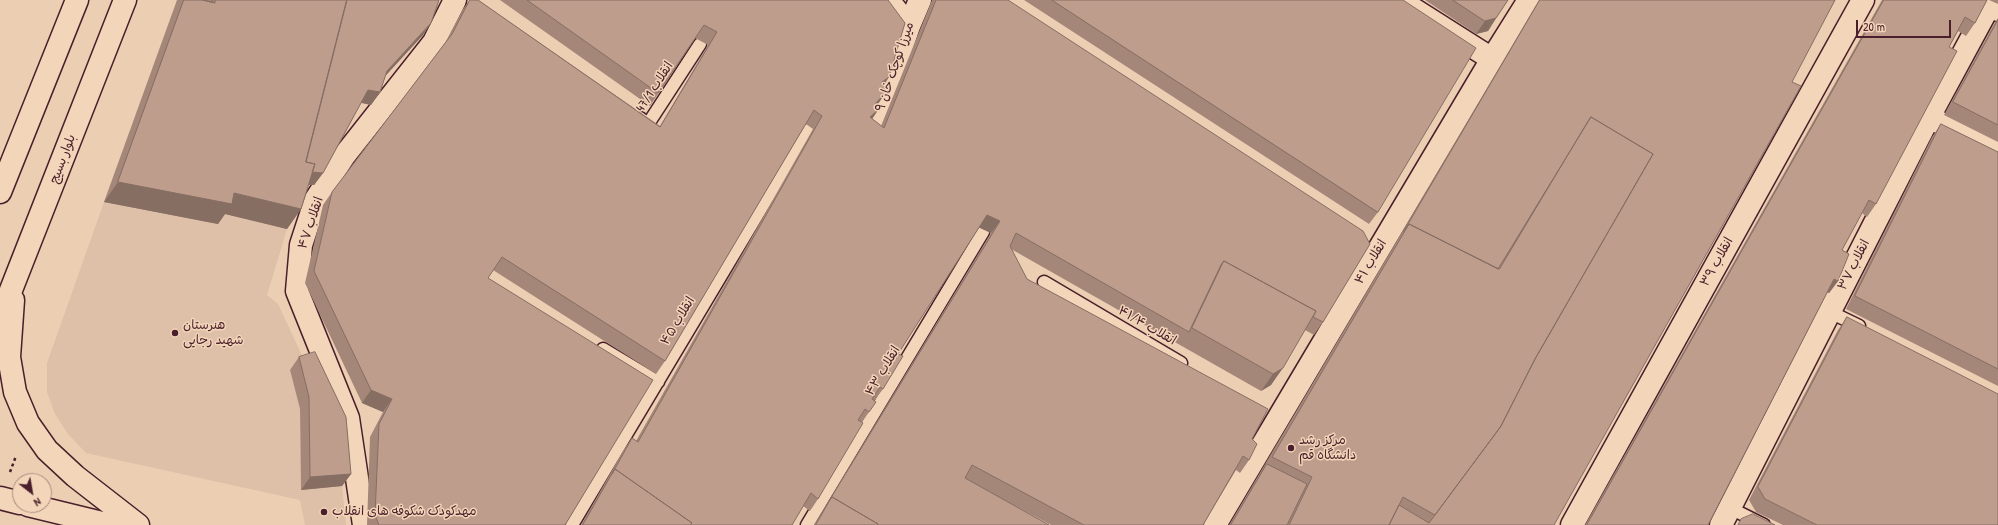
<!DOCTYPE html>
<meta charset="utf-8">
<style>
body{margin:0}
#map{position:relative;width:1998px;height:525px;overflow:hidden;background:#ecceb3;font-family:"Patrick Hand",sans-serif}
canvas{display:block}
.north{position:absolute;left:12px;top:473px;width:40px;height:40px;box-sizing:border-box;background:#f3d5b9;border:1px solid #af8c80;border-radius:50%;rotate:149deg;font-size:11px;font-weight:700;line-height:16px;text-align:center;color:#4a1f2b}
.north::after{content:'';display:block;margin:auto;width:14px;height:18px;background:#4a1f2b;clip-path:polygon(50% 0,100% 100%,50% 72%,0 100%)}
.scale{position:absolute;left:1856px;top:20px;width:95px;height:18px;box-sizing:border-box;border:2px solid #4a1f2b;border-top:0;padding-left:5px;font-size:12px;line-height:14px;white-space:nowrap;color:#4a1f2b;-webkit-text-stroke:3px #f3d5b9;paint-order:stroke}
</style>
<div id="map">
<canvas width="1998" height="525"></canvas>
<div class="north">N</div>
<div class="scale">20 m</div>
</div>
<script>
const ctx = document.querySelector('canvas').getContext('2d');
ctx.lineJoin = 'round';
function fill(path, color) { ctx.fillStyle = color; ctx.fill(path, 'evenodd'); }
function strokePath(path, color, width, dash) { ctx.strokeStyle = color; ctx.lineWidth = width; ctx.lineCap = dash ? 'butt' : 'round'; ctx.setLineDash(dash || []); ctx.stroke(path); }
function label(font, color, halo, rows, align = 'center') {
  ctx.font = font + ' "Patrick Hand","Playpen Sans Arabic",sans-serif'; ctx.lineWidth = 3; ctx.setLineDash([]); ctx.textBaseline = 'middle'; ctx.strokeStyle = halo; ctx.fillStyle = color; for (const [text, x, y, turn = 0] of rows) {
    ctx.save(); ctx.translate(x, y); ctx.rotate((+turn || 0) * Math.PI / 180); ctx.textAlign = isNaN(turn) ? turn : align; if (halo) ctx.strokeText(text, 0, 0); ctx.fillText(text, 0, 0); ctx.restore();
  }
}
fill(new Path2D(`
 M104 202 218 224 220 213 287 229 267 295 278 304 306 364 290 370 300 409 301 490 342 486 346 525H305L300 500 86 453 68 434 55 414 47 392V363Z`), '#debfa8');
const service = new Path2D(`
 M640 118 648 124 700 44
 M1044 282 1181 363
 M1830 312 1859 326
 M603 349 658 382
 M1730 508 1764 525
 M572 525 808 130
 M807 525 983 232`);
const minor = new Path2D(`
 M888 0 909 26
 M1399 0 1492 59
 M1929 117 1998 153
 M872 134 909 26 920 0
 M364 525 348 418 297 291 301 245 316 199 344 156 434 42 455 0
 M1215 525 1492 59 1529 0
 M1572 525 1863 0
 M1721 525 1929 117 1989 6 1998 10`);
const secondary = new Path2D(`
 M0 498 20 503
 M28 505 110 525`);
const primary = new Path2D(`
 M0 192 77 0
 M13 300 9 357 15 392 28 423 47 450 75 476 138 525
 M0 318 125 0`);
strokePath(service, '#4a1f2b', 15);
strokePath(minor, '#4a1f2b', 25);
strokePath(secondary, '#4a1f2b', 25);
strokePath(primary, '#4a1f2b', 25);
strokePath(new Path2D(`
 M10 472 16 456`), '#4a1f2b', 2.5, [3, 3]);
strokePath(service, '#f3d5b9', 12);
strokePath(minor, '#f3d5b9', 22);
strokePath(secondary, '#f3d5b9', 22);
strokePath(primary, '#f3d5b9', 22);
fill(new Path2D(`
 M177 0H439L431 23 423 35 385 76 380 92 371 105 361 103 323 173 314 185H308L301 209 287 229 225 214 218 224 104 202Z
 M470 0H478L660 126 708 45 695 38 650 106 500 0H888L884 85 878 104 876 106 878 110 872 119 881 126 932 0H1008L1323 322 1314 335 1305 330 1271 385 1261 391 1011 249 1027 279 1252 439 1249 460 1240 473 1236 470 1203 525H1051L1004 500 1049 525H814L991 233 978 227 898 354 883 389 874 401 876 402 862 422 818 499 810 511 803 506 792 525H581L623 451 632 438 636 441 813 129 806 124 665 361 656 374 493 270 488 278 565 525H367L370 437 383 412 362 403 305 283 323 205 332 192 445 43 463 9Z
 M1024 0H1403L1378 212 1369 224Z
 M1425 0H1508L1488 31 1476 34Z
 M1539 0H1835L1554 525H1229Z
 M1882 0H1987L1975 23 1966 36 1958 31 1949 47 1876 204 1867 217 1862 213 1842 250 1838 281 1829 293 1827 292 1708 525H1585Z
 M1989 0H1998V4Z
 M1998 18V142L1944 115 1994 24Z
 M1941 124 1998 152V386L1846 309 1932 137Z
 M1847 317 1998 525H1783L1756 512 1749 500 1838 330Z
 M299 357 351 474 342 486 301 490 300 409 290 370Z`), '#a48779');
fill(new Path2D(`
 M1496 18 1488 31 1476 34 1485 21Z
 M431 23 423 35 378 84 387 71Z
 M889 77 881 90 882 82Z
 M368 90 380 92 371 105 359 102Z
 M887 91 878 104 866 117 875 104Z
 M878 110 870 122V117Z
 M301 169 323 173 314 185 301 184Z
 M118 182 234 193 301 209 287 229 225 214 218 224 104 202Z
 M987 215 1000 221 991 233 978 227Z
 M1834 279 1838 281 1829 293 1825 291Z
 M1283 368 1271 385 1261 391 1273 374Z
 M371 390 392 399 383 412 362 403Z
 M351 474 342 486 301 490 310 477Z`), '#866e63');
const building = new Path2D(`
 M184 0H203L215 3V0H347L306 162 315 164 301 209 234 193 232 204 118 182Z
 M203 0H212V2Z
 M347 0H439L431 23 387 71 380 92 368 90 323 173 312 172 315 164 306 162Z
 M470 0H478L660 127 717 32 704 25 658 93 527 0H888L905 23 889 77 882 82 887 91 875 104 878 110 870 117 884 128 936 0H1008L1363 231 1370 244 1323 322 1313 317 1316 311 1224 261 1221 265 1189 332 1016 233 1010 246 1027 279 1268 409 1252 439 1257 444 1249 460 1243 456 1203 525H1084L972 465 965 478 1049 525H877L878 524 832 497 829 501 1000 221 987 215 898 354 903 356 883 389 880 387 872 399 876 402 869 412 865 409 858 420 863 423 818 499 811 493 792 525H690L692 523 615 469 612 474 632 438 638 442 822 116 814 110 665 361 502 257 488 278 653 380 565 525H379L375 515 379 424 392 399 371 390 314 271 332 192 452 34Z
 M1052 0H1403L1476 48 1378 212Z
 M1453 0H1508L1496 18 1485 21Z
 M1540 0H1835L1792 82 1801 86 1554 525H1389L1399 505 1429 523 1496 433 1501 426 1535 359 1653 154 1591 117 1586 125 1498 269 1409 224 1404 231Z
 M1884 0H1987L1975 23 1965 17 1949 47 1957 51 1876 204 1869 200 1842 250 1849 254 1838 281 1834 279 1708 525H1587Z
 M1998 20V125L1953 102Z
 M1591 117 1653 154 1535 359 1501 426 1435 515 1403 497 1389 525H1289L1312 477 1272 457 1409 224 1499 269Z
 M1941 124 1998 152V369L1855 296Z
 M1224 261 1316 311 1283 368 1273 374 1192 328Z
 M1847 317 1998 394V525H1817L1765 499 1758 487Z
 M315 352 346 417 351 474 310 477 309 397 299 357Z
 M1267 464 1307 484 1287 525H1231Z
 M615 469 692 523 690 525H583Z
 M832 497 878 524 877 525H816Z
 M1753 514 1775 525H1738L1741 519Z`);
fill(building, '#bf9d8d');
strokePath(building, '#866e63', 1);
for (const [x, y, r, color] of [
 [175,333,4,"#4a1f2b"],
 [1291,448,4,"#4a1f2b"],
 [324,512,4,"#4a1f2b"]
]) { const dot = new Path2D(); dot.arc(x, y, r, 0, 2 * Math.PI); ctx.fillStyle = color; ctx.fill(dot); strokePath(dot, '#f3d5b9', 1.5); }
label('13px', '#4a1f2b', '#f3d5b9', [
 ["میرزا کوچک خان ۹",895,67,-71],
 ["انقلاب 47/1",655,87,-57],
 ["بلوار بسیج",63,159,-69],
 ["انقلاب ۴۷",311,223,-71],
 ["انقلاب ۴۱",1371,262,-59],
 ["انقلاب ۳۹",1717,262,-61],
 ["انقلاب ۳۷",1854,265,-63],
 ["انقلاب ۴۵",678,321,-59],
 ["انقلاب ۴۱/۴",1147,326,30],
 ["انقلاب ۴۳",883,371,-59]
]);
label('13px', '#4a1f2b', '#f3d5b9', [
 ["هنرستان",183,326],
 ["شهید رجایی",183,341],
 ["مرکز رشد",1299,441],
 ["دانشگاه قم",1299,456],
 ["مهدکودک شکوفه های انقلاب",332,512]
], 'left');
</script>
